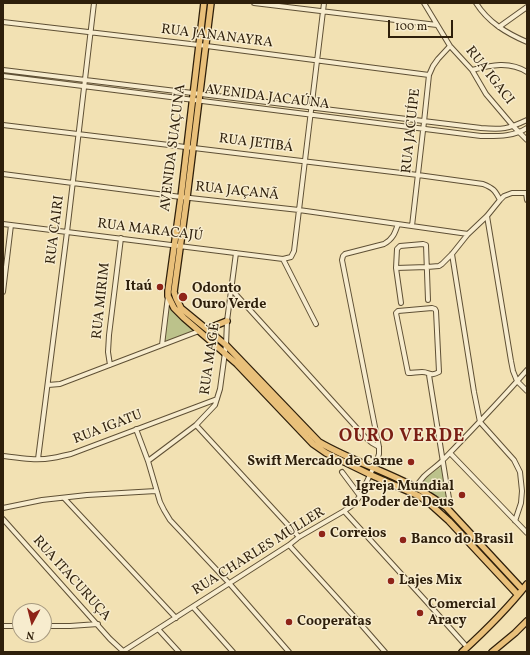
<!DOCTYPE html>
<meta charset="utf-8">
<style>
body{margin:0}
#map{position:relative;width:530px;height:655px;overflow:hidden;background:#f2e1b3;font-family:Vollkorn,serif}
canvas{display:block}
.frame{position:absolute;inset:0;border:4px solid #2e1f0b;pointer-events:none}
.north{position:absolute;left:12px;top:603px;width:40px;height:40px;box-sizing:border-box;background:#f7ecce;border:1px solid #a79a80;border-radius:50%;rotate:187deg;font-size:11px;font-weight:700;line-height:16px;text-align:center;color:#2e1f0b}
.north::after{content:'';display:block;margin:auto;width:14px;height:18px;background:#8f2418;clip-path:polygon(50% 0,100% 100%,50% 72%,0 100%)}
.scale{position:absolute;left:388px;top:20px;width:65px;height:18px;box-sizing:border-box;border:2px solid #2e1f0b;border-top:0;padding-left:5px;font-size:12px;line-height:14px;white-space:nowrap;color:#2e1f0b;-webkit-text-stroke:3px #f7ecce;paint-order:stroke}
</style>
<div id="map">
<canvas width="530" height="655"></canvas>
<div class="frame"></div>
<div class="north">N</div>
<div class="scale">100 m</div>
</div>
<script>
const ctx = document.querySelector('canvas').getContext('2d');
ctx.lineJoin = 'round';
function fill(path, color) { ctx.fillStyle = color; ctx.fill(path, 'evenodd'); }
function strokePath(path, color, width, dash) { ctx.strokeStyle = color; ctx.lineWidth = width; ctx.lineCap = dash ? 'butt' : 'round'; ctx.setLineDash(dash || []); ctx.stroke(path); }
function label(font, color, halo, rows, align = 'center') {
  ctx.font = font + ' Vollkorn,serif'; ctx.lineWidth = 3; ctx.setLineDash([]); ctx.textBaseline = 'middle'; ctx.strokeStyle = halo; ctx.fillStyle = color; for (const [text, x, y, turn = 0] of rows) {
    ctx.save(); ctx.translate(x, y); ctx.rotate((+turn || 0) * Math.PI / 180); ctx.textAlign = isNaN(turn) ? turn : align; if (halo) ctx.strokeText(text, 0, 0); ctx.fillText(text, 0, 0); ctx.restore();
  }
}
fill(new Path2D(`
 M168 304 172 309 195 331 173 339 164 341Z
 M442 466 448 495 446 498 443 501 419 487C423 477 433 472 442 466Z`), '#bcc28b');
const minor = new Path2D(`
 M254 3 437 25
 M424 3 450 46 472 70 486 94 514 127 527 140
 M476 3C488 22 506 33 527 42
 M3 22 199 45 429 75
 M499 27 527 7
 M3 70 481 128C502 130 508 129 527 120
 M472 70C491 65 510 61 527 72
 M3 76 481 136C497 136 513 137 527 128
 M3 125 418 175 483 184C493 188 495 190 500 200
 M3 174 181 197 299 210 468 234
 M526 193 527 200
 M487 216 511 361 513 371 517 381 527 391
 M3 224 283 259 291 257 294 251 299 210 324 3
 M412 226 424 122 429 75 433 66 438 59 450 46
 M452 254 474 392 480 422
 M283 259 316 324
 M396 268 427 267 439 266 442 264 452 254 468 234 487 216 500 200 504 196 512 193H527
 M231 289 365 437 372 443 379 447
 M3 292 11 225
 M401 303 396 268 397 249 400 246 423 244 426 245 428 300
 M432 308 435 309 436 311 439 372C430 377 430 372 422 372 417 372 413 373 408 373L396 313 398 311Z
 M162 345 168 296
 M110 365 108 352 109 335 121 238
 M429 375 446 481 449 498V503L446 507
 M48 385 60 384 199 331
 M480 422 514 460 520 472 522 491 521 503 515 521
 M196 425 299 537
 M136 429 148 461 160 502 164 510 170 520 229 583 289 652
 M450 453 527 533
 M3 456C19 458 36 461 52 458 59 457 65 455 71 454L217 399
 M38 459 67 232 94 3
 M148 461 196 425 215 405 220 389 226 345 227 321 236 253
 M342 472 360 496
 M416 488C422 474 435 469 444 459 472 430 500 401 527 370
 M64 498 176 618
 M3 508 42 500 87 495 156 491
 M344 511 425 600 467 647
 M3 519 110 639 124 652
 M289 545 358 621 385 652
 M193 607 233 652
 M3 626H20
 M44 626H70L98 624
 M158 629 179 652
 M122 652 289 545 299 537 344 511 354 504 360 496 377 460 379 454V447L342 260 343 256 345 254 384 244C393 239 395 233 398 224`);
const major = new Path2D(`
 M204 3 181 197 168 291V296L174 308 184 318 237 364 313 444 326 453 371 475 419 496 429 503 449 521 518 595
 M211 3 187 197 174 292 176 298 181 308 226 345 319 442C350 460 385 471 417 488 427 494 437 500 446 507L522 589
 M207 329 227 321
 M462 652C485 631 508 608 527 584
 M492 652 515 633 527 621`);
strokePath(minor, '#5f5035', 6);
strokePath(major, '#2e1f0b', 8);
strokePath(minor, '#f7ecce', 4);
strokePath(major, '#e9c07a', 5.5);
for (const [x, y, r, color] of [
 [160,287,4,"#8f2418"],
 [183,297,5,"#8f2418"],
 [411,462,4,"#8f2418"],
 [462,495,4,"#8f2418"],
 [322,534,4,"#8f2418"],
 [403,540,4,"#8f2418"],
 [391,581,4,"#8f2418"],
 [420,613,4,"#8f2418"],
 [289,622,4,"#8f2418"]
]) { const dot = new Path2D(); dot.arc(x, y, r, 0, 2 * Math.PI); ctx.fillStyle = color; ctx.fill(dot); strokePath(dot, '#f7ecce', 1.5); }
label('14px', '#2e1f0b', '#f7ecce', [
 ["RUA JANANAYRA",217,37,7],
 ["RUA IGACI",489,76,52],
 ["AVENIDA JACAÚNA",267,98,7],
 ["RUA JACUÍPE",412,131,-84],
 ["RUA JETIBÁ",256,144,7],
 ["AVENIDA SUAÇUNA",174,148,-83],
 ["RUA JAÇANÃ",237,192,6],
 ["RUA CAIRI",56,230,-83],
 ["RUA MARACAJÚ",150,231,7],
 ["RUA MIRIM",102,301,-84],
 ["RUA MAGÉ",211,359,-82],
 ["RUA IGATU",108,428,-21],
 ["RUA CHARLES MULLER",259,552,-32],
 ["RUA ITACURUÇA",71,579,48]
]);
label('bold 14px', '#2e1f0b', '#f7ecce', [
 ["Itaú",152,287,"right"],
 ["Odonto",192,289],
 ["Ouro Verde",192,305],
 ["Swift Mercado de Carne",403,462,"right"],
 ["Igreja Mundial",454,487,"right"],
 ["do Poder de Deus",454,503,"right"],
 ["Correios",330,534],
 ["Banco do Brasil",411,540],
 ["Lajes Mix",399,581],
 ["Comercial",428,605],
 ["Aracy",428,621],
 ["Cooperatas",297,622]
], 'left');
ctx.letterSpacing = '1px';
label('bold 18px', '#7a1f14', '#f7ecce', [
 ["OURO VERDE",402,438]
]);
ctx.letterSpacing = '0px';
</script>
